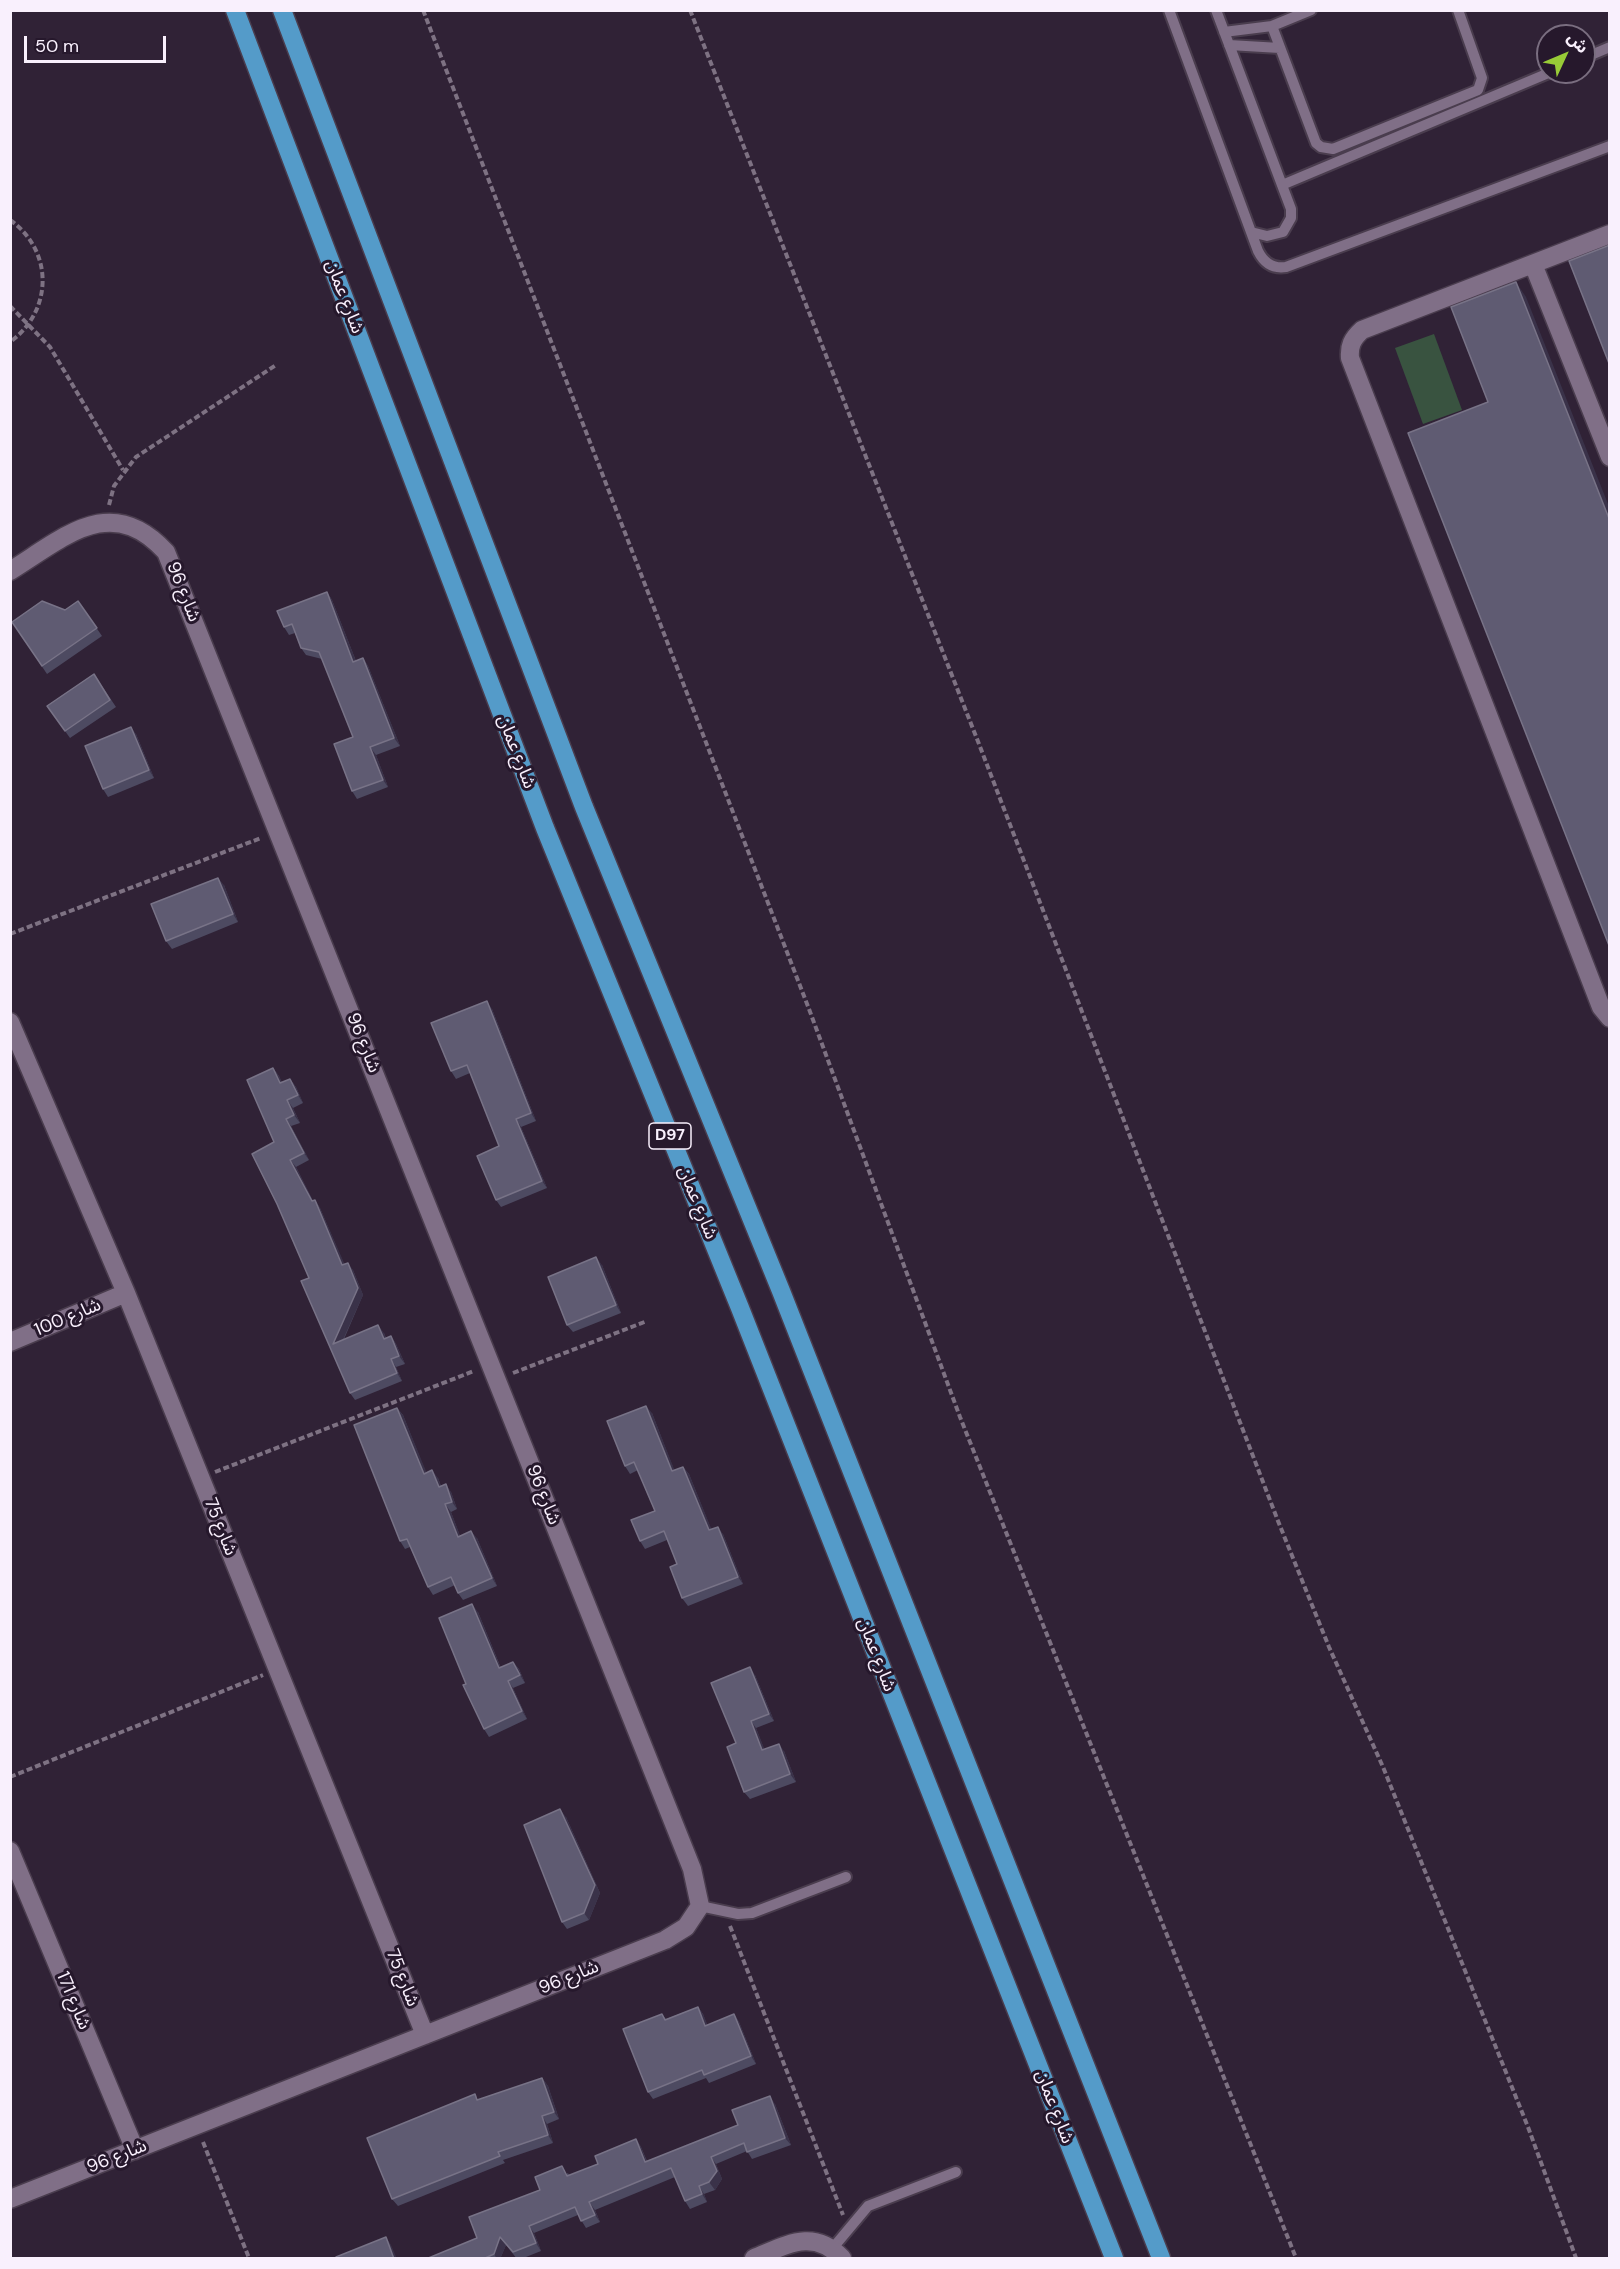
<!DOCTYPE html>
<meta charset="utf-8">
<style>
body{margin:0}
#map{position:relative;width:1620px;height:2269px;overflow:hidden;background:#302236;font-family:"DM Sans","Noto Sans Arabic",sans-serif}
canvas{display:block}
.frame{position:absolute;inset:0;border:12px solid #f9f0fd;pointer-events:none}
.north{position:absolute;left:1536px;top:24px;width:60px;height:60px;box-sizing:border-box;background:#26182c;border:2px solid #7a6e80;border-radius:50%;rotate:46deg;font-size:16px;font-weight:700;line-height:24px;text-align:center;color:#f9f0fd}
.north::after{content:'';display:block;margin:auto;width:21px;height:27px;background:#98cb37;clip-path:polygon(50% 0,100% 100%,50% 72%,0 100%)}
.scale{position:absolute;left:24px;top:36px;width:142px;height:27px;box-sizing:border-box;border:3px solid #f9f0fd;border-top:0;padding-left:8px;font-size:18px;line-height:21px;white-space:nowrap;color:#f9f0fd;-webkit-text-stroke:4px #26182c;paint-order:stroke}
</style>
<div id="map">
<canvas width="1620" height="2269"></canvas>
<div class="frame"></div>
<div class="north">ش</div>
<div class="scale">50 m</div>
</div>
<script>
const ctx = document.querySelector('canvas').getContext('2d');
ctx.lineJoin = 'round';
function fill(path, color) { ctx.fillStyle = color; ctx.fill(path, 'evenodd'); }
function strokePath(path, color, width, dash) { ctx.strokeStyle = color; ctx.lineWidth = width; ctx.lineCap = dash ? 'butt' : 'round'; ctx.setLineDash(dash || []); ctx.stroke(path); }
function label(font, color, halo, rows, align = 'center') {
  ctx.font = font + ' "DM Sans","Noto Sans Arabic",sans-serif'; ctx.lineWidth = 6; ctx.setLineDash([]); ctx.textBaseline = 'middle'; ctx.strokeStyle = halo; ctx.fillStyle = color; for (const [text, x, y, turn = 0] of rows) {
    ctx.save(); ctx.translate(x, y); ctx.rotate((+turn || 0) * Math.PI / 180); ctx.textAlign = isNaN(turn) ? turn : align; if (halo) ctx.strokeText(text, 0, 0); ctx.fillText(text, 0, 0); ctx.restore();
  }
}
fill(new Path2D(`
 M1434 334 1462 410 1423 424 1395 348Z`), '#395340');
const lane = new Path2D(`
 M1169 10 1258 251C1264 263 1273 269 1286 267L1610 146
 M1216 10 1291 209V218L1283 232 1267 236 1251 232
 M1272 26 1316 143 1321 147 1333 149 1478 90 1482 78 1458 10
 M1224 32 1272 26 1311 10
 M1229 45 1280 48
 M1584 58 1610 47
 M1282 185 1551 72
 M700 1906 738 1914 752 1913 846 1877
 M832 2249 868 2206 956 2172`);
const street = new Path2D(`
 M1610 234 1362 330C1352 339 1349 346 1350 358L1601 1007 1610 1018
 M1533 264 1610 457
 M10 571C65 537 111 492 166 552L692 1869 700 1906 686 1927 665 1940 10 2199
 M10 1022 126 1293 425 2035
 M10 1342 126 1293
 M10 1851 135 2150
 M754 2258C787 2245 813 2228 842 2258`);
const primary = new Path2D(`
 M235 10 545 828 740 1308 1114 2258
 M282 10 584 807 781 1291 1161 2258`);
strokePath(lane, '#4a3d4e', 14);
strokePath(street, '#4a3d4e', 21);
strokePath(primary, '#4a3d4e', 21);
strokePath(new Path2D(`
 M423 10 809 1009 960 1417 1296 2258
 M690 10 979 744 1278 1521 1329 1647 1383 1767 1528 2127 1576 2258
 M10 220C54 251 53 311 10 342
 M10 306 50 347 123 470
 M109 505 114 486 136 457 276 365
 M10 934 261 838
 M513 1373 647 1321
 M215 1472 474 1371
 M10 1777 263 1675
 M730 1926 843 2215
 M203 2142 249 2258`), '#7e7283', 4, [6, 3]);
strokePath(lane, '#806f87', 10);
strokePath(street, '#806f87', 18);
strokePath(primary, '#549bc9', 18);
fill(new Path2D(`
 M327 592 332 600 356 661 363 658 368 666 400 746 376 755 388 787 357 799 352 791 353 737 322 659 306 655 301 648 295 633 289 635 284 627Z
 M78 601 102 636 47 674 12 622 65 610Z
 M94 674 116 707 70 738 47 706Z
 M136 734 154 778 108 797 103 789Z
 M224 885 238 922 172 949 166 941Z
 M492 1009 536 1121 521 1127 547 1188 501 1207 496 1200 499 1146 470 1073 456 1079 451 1071Z
 M273 1068 279 1076 282 1083 290 1079 296 1087 303 1103 293 1108 300 1123 291 1126 309 1160 296 1167 313 1201 315 1200 320 1208 344 1264 353 1270 363 1295 344 1339 384 1333 386 1338 391 1336 396 1344 405 1364 396 1367 402 1381 355 1400 350 1393 309 1278 274 1142Z
 M602 1265 621 1313 573 1332 567 1325Z
 M397 1408 403 1415 426 1473 438 1478 441 1486 451 1492 457 1509 451 1512 460 1536 477 1538 497 1586 463 1600 458 1593 455 1585 433 1595 428 1587 410 1547 405 1549 400 1541Z
 M652 1413 674 1470 683 1467 689 1474 711 1529 723 1534 743 1584 688 1606 682 1598 677 1564 667 1540 645 1549 640 1541 655 1511 638 1470 630 1474 625 1466Z
 M478 1612 501 1668 513 1662 519 1669 525 1683 513 1688 527 1719 489 1737 484 1729 466 1684Z
 M755 1675 774 1721 756 1728 764 1749 784 1751 796 1782 750 1799 744 1792 736 1743Z
 M566 1817 600 1893 589 1920 567 1929 562 1922Z
 M698 2007 703 2014 707 2025 734 2014 739 2022 756 2064 709 2083 706 2078 653 2099 648 2092 662 2014 666 2019Z
 M542 2078 548 2086 559 2119 547 2124 553 2143 503 2160 505 2163 398 2206 392 2199 479 2100Z
 M775 2104 791 2145 752 2159 747 2151 716 2164 722 2179 715 2190 704 2194 707 2202 690 2209 685 2201 675 2177 595 2210 600 2222 586 2228 578 2215 534 2233 541 2251 521 2259H517L506 2245 500 2259H426L477 2238 540 2190 568 2173 569 2175 598 2164 636 2139 641 2147 647 2161 738 2125Z`), '#4d4a61');
fill(new Path2D(`
 M1516 282 1526 297 1610 509V521Z
 M327 592 332 600 359 669 353 662Z
 M363 658 368 666 400 746 394 738Z
 M131 727 136 734 154 778 149 770Z
 M370 747 376 755 388 787 383 780Z
 M218 878 224 885 238 922 233 914Z
 M487 1001 492 1009 536 1121 531 1113Z
 M273 1068 279 1076 286 1091 280 1083Z
 M290 1079 296 1087 303 1103 298 1095Z
 M287 1100 293 1108 300 1123 294 1115Z
 M286 1119 291 1126 309 1160 304 1153Z
 M516 1119 521 1127 547 1188 542 1181Z
 M290 1160 296 1167 317 1209 312 1201Z
 M315 1200 320 1208 348 1272 342 1265Z
 M596 1257 602 1265 621 1313 616 1305Z
 M348 1263 353 1270 363 1295 338 1351 333 1344Z
 M378 1325 384 1333 389 1347 384 1339Z
 M391 1336 396 1344 405 1364 399 1356Z
 M391 1359 396 1367 402 1381 397 1373Z
 M646 1406 652 1413 678 1479 672 1471Z
 M397 1408 403 1415 430 1481 424 1474Z
 M683 1467 689 1474 715 1538 709 1530Z
 M432 1470 438 1478 444 1494 439 1487Z
 M446 1484 451 1492 457 1509 452 1502Z
 M445 1504 451 1512 463 1544 458 1537Z
 M718 1527 723 1534 743 1584 738 1577Z
 M471 1531 477 1538 497 1586 492 1578Z
 M472 1604 478 1612 504 1676 499 1668Z
 M513 1662 519 1669 525 1683 520 1675Z
 M750 1667 755 1675 774 1721 769 1714Z
 M508 1681 513 1688 527 1719 522 1711Z
 M751 1721 756 1728 768 1758 762 1750Z
 M779 1744 784 1751 796 1782 790 1774Z
 M560 1809 566 1817 600 1893 589 1920 584 1913Z
 M698 2007 703 2014 711 2033 705 2026Z
 M734 2014 739 2022 756 2064 751 2056Z
 M542 2078 548 2086 559 2119 554 2112Z
 M770 2096 775 2104 791 2145 785 2138Z
 M542 2116 547 2124 553 2143 548 2135Z
 M636 2139 641 2147 650 2170 645 2162Z
 M711 2157 716 2164 722 2179 715 2190 709 2182Z
 M699 2186 704 2194 707 2202 702 2194Z
 M589 2202 595 2210 600 2222 595 2215Z
 M529 2226 534 2233 541 2251 536 2243Z
 M386 2237 391 2245 397 2259H394Z
 M500 2237 506 2245 500 2259H497L494 2254Z`), '#3a3249');
const building = new Path2D(`
 M1610 245V366L1569 261Z
 M1516 282 1610 521V948L1408 433 1488 402 1451 307Z
 M327 592 353 662 363 658 394 738 370 747 383 780 352 791 334 744 353 737 319 652 301 648 292 624 284 627 277 611Z
 M42 601 65 610 78 601 97 628 42 666 12 622Z
 M94 674 110 700 65 731 47 706Z
 M131 727 149 770 103 789 85 746Z
 M218 878 233 914 166 941 151 904Z
 M487 1001 531 1113 516 1119 542 1181 496 1200 477 1156 499 1146 467 1065 451 1071 431 1023Z
 M273 1068 280 1083 290 1079 298 1095 287 1100 294 1115 286 1119 304 1153 290 1160 312 1201 315 1200 342 1265 348 1263 358 1288 333 1344 378 1325 384 1339 391 1336 399 1356 391 1359 397 1373 350 1393 301 1281 309 1278 277 1204 252 1154 274 1142 247 1080Z
 M596 1257 616 1305 567 1325 548 1277Z
 M646 1406 672 1471 683 1467 709 1530 718 1527 738 1577 682 1598 670 1567 677 1564 664 1531 640 1541 631 1520 655 1511 634 1462 625 1466 607 1421Z
 M397 1408 424 1474 432 1470 439 1487 446 1484 452 1502 445 1504 458 1537 471 1531 492 1578 458 1593 451 1577 428 1587 407 1539 400 1541 354 1425Z
 M472 1604 499 1668 513 1662 520 1675 508 1681 522 1711 484 1729 463 1685 466 1684 439 1618Z
 M750 1667 769 1714 751 1721 762 1750 779 1744 790 1774 744 1792 727 1747 736 1743 711 1683Z
 M560 1809 595 1885 584 1913 562 1922 524 1825Z
 M698 2007 705 2026 734 2014 751 2056 704 2075 702 2070 648 2092 623 2029 662 2014 665 2020Z
 M542 2078 554 2112 542 2116 548 2135 498 2152 500 2156 392 2199 367 2138 475 2094 477 2100Z
 M770 2096 785 2138 747 2152 744 2143 711 2157 717 2171 709 2182 699 2186 702 2194 685 2201 671 2168 589 2202 595 2215 581 2221 575 2207 529 2226 536 2243 513 2252 500 2237 494 2254 483 2259H426L477 2238 469 2217 540 2190 535 2177 562 2166 567 2176 598 2164 595 2156 636 2139 645 2162 738 2125 732 2110Z
 M386 2237 394 2259H337L336 2257Z`);
fill(building, '#5f5b72');
strokePath(building, '#787387', 1.5);
for (const [x, y, w] of [
 [670,1136,42]
]) { const box = new Path2D(); box.roundRect(x - w / 2, y - 13, w, 26, 4.5); ctx.fillStyle = '#26182c'; ctx.fill(box); strokePath(box, '#f9f0fd', 1.5); }
label('bold 16px', '#f9f0fd', null, [
 ["D97",670,1136]
]);
label('18px', '#f9f0fd', '#26182c', [
 ["شارع عمان",344,297,69],
 ["شارع 96",183,592,68],
 ["شارع عمان",516,752,69],
 ["شارع 96",363,1043,68],
 ["شارع عمان",697,1203,68],
 ["شارع 100",68,1318,-23],
 ["شارع 96",543,1495,68],
 ["شارع 75",220,1527,68],
 ["شارع عمان",876,1655,69],
 ["شارع 75",402,1978,68],
 ["شارع 96",569,1978,-22],
 ["شارع 171",73,2001,67],
 ["شارع عمان",1054,2107,69],
 ["شارع 96",117,2157,-22]
]);
</script>
